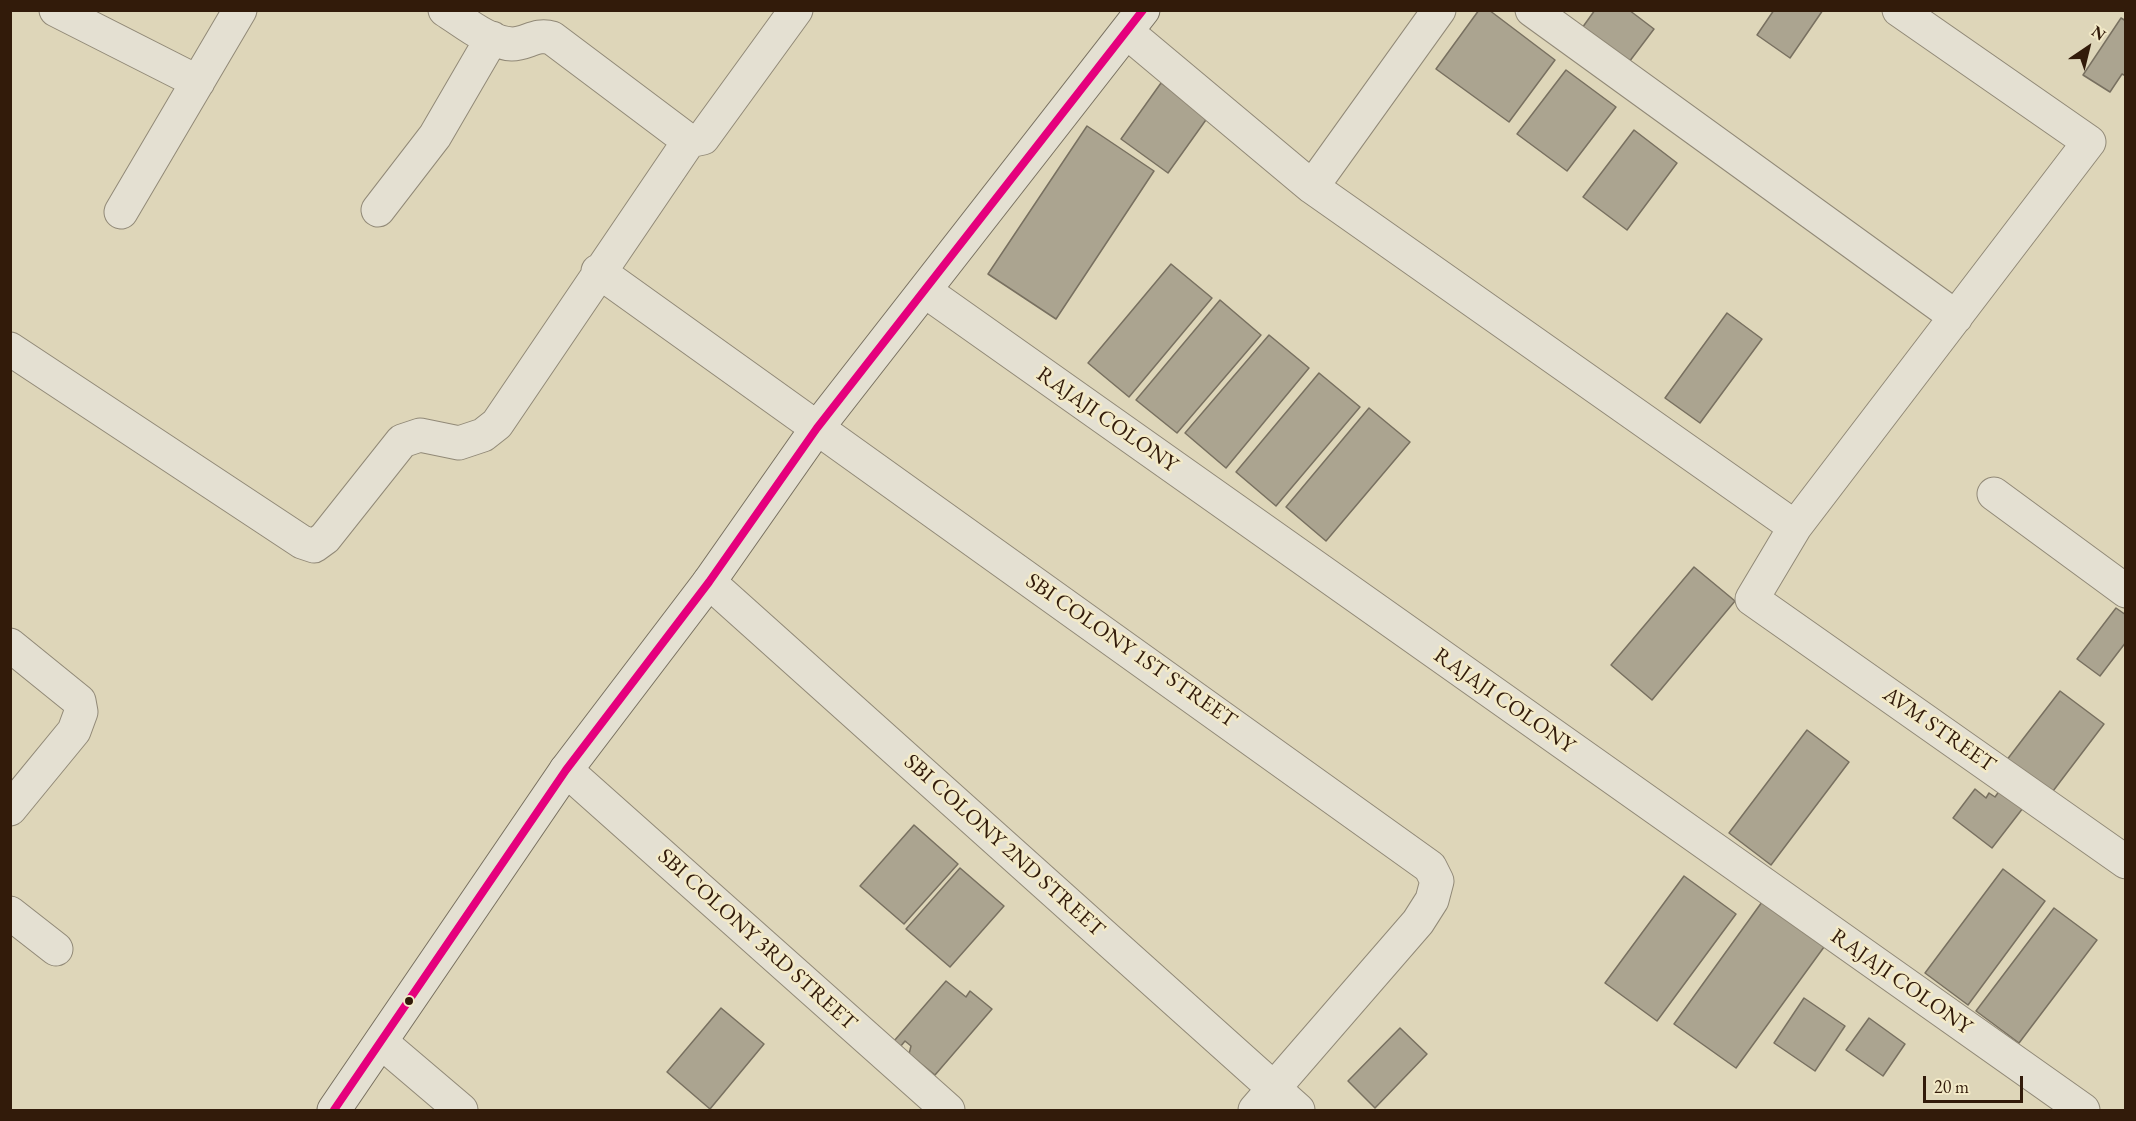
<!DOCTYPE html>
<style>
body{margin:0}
#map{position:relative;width:2136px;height:1121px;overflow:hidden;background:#ded6b9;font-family:"EB Garamond",serif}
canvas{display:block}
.frame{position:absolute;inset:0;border:12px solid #321b0a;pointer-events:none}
.north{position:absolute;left:2058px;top:18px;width:60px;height:60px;-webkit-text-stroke:4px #f3eac8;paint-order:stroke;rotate:35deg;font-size:16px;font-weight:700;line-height:24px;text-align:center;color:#321b0a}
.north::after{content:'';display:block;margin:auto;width:21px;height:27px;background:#321b0a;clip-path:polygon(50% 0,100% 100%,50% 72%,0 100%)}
.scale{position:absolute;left:1923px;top:1076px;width:100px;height:27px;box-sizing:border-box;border:3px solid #321b0a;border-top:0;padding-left:8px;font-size:18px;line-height:21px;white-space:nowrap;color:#321b0a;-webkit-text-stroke:4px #f3eac8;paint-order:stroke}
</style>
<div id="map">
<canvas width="2136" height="1121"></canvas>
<div class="frame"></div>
<div class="north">N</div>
<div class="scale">20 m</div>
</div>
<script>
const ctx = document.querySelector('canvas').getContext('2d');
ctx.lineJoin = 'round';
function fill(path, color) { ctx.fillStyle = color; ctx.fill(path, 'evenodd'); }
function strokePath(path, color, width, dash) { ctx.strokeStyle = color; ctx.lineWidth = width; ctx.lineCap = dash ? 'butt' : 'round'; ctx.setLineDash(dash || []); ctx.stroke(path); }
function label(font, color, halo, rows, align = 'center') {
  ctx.font = font + ' "EB Garamond",serif'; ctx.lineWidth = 5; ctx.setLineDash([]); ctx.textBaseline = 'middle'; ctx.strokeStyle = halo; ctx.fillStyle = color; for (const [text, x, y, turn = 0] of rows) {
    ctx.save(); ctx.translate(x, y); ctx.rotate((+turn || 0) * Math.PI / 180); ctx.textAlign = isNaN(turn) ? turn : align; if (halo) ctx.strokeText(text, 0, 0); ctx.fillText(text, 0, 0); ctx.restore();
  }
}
const building = new Path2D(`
 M1479 10H1489L1555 60 1509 122 1436 69Z
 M1595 10H1629L1654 29 1623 70 1577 35Z
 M1774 10H1823L1790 58 1757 35Z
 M2121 18 2126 21V76L2122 74 2110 92 2083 75Z
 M1566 70 1616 107 1567 171 1517 134Z
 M1161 83 1208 117 1168 173 1121 139Z
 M1087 126 1154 171 1056 319 988 274Z
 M1634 130 1677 163 1627 230 1583 197Z
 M1171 264 1212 298 1129 397 1088 363Z
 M1220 300 1261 335 1177 433 1136 400Z
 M1727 313 1762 339 1700 423 1665 398Z
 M1269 335 1309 368 1226 468 1185 433Z
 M1319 373 1360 407 1276 506 1236 472Z
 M1369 408 1410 442 1326 541 1286 507Z
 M1694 567 1735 601 1652 700 1611 665Z
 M2116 608 2126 615V642L2100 676 2077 659Z
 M2060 691 2104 724 2050 795 2006 761Z
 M1807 730 1849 762 1771 865 1729 833Z
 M1975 789 1986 798 1989 793 1995 797 2000 790 2023 808 1992 848 1953 818Z
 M914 825 958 864 904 924 860 886Z
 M960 868 1004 906 950 967 906 929Z
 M2003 869 2045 901 1968 1005 1925 973Z
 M1684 876 1736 914 1657 1021 1605 983Z
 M1762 902 1824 947 1736 1068 1674 1024Z
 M2054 908 2097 940 2019 1043 1976 1011Z
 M946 981 966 997 970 991 992 1009 935 1075 909 1054 911 1046 905 1041 900 1047 894 1041Z
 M1804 998 1845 1026 1815 1071 1774 1043Z
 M721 1008 764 1044 710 1109 667 1072Z
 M1869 1018 1905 1044 1883 1076 1846 1050Z
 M1400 1028 1427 1054 1375 1108 1348 1081Z`);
fill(building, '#aba490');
strokePath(building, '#787060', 1.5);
const street = new Path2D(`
 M56 10 198 82
 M445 10C464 22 489 43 512 44 527 44 536 33 552 38L689 141 703 138 796 10
 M1532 10 1956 317
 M1899 10 2089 142 1795 527 1752 599 2126 862
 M1128 33 1312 187 1795 527
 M1312 187 1439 10
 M378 210 435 136 492 38
 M121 212 240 10
 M598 271 1430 867 1437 881 1432 900 1418 922 1255 1110
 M925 291 2083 1110
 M10 349 302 542 314 546 325 538 402 441 420 435 459 443 483 435 497 424 689 141
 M1994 494 2126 591
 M709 582 1298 1110
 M10 645 79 701 81 712 74 731 10 809
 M566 770 948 1110
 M10 913 56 949
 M381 1042 461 1110`);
const secondary = new Path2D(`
 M334 1110 566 770 709 582 817 428 1143 10`);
strokePath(street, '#918977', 35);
strokePath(secondary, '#787060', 35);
strokePath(street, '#e4e0d2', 33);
strokePath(secondary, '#e4e0d2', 33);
strokePath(new Path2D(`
 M334 1110 566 770 709 582 817 428 1143 10`), '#e5007d', 8);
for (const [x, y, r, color] of [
 [409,1001,5,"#321b0a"]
]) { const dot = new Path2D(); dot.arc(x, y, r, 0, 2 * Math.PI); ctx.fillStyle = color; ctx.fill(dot); strokePath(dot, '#f3eac8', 2); }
label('22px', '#321b0a', '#f3eac8', [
 ["RAJAJI COLONY",1107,420,35],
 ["SBI COLONY 1ST STREET",1131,651,35],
 ["RAJAJI COLONY",1504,701,35],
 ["AVM STREET",1939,730,35],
 ["SBI COLONY 2ND STREET",1004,846,42],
 ["SBI COLONY 3RD STREET",757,940,42],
 ["RAJAJI COLONY",1901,982,35]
]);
</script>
